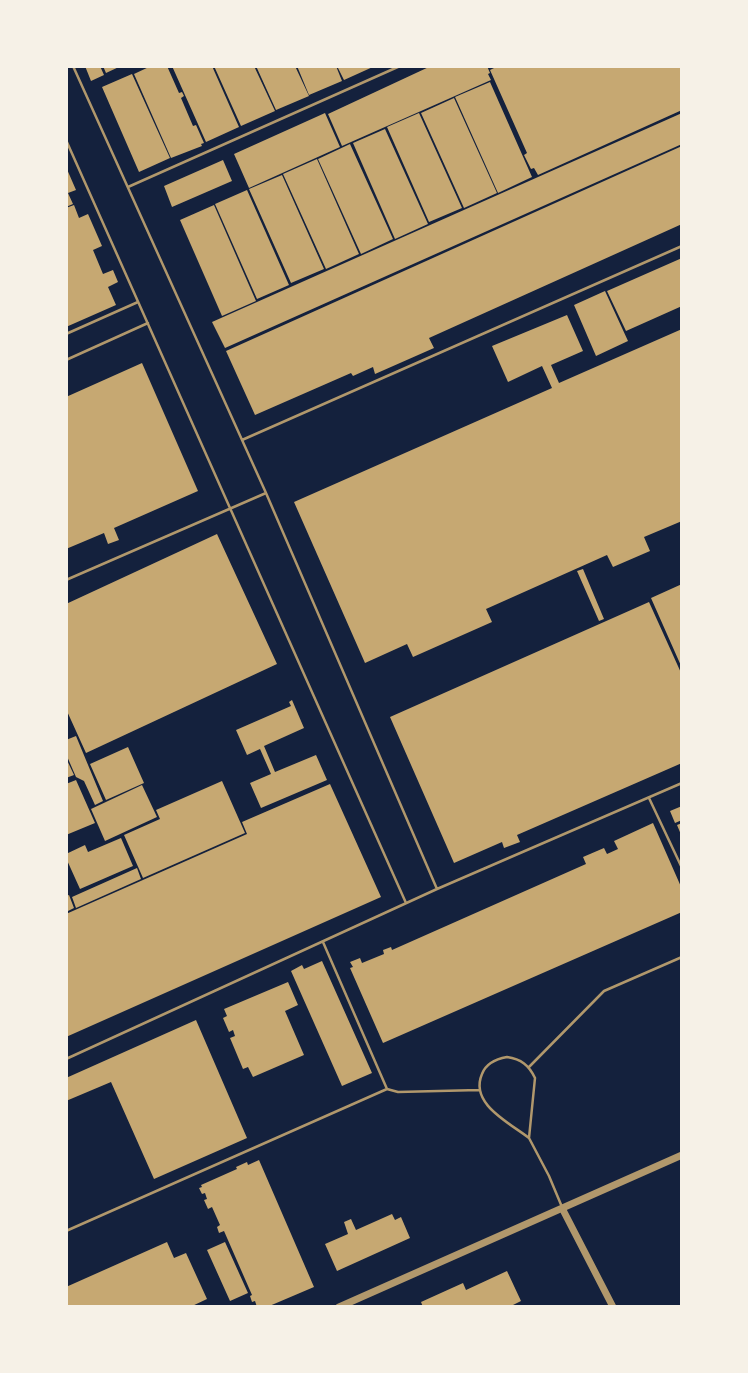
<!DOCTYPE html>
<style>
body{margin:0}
#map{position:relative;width:748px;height:1373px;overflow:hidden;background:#14213d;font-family:Manrope,sans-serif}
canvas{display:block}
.frame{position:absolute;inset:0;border:68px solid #f6f1e7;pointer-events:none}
</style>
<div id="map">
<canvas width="748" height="1373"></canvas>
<div class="frame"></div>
</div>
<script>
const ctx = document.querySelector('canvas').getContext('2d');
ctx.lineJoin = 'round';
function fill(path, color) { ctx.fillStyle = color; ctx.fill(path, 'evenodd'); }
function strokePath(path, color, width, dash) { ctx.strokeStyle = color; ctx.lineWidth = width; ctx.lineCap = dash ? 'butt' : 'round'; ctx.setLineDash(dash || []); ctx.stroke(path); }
fill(new Path2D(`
 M85 66H100L104 75 91 81Z
 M103 66H121L106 73Z
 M151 66H167L179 93 182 92 184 96 181 98 193 126 196 125 204 143 201 144 202 146 171 158 134 74Z
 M172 66H212L239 127 206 142Z
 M214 66H254L275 111 241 126Z
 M256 66H295L309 96 276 110Z
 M297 66H336L342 81 309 95Z
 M337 66H375L344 80Z
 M431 66H487L490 73 488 74 491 80 342 146 328 114Z
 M498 66H681L682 110 538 175 534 168 531 169 524 155 527 153 490 70Z
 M132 74 170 158 139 172 102 87Z
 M490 82 532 177 498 193 455 97Z
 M454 98 497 193 464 208 421 113Z
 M325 113 340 147 249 188 234 154Z
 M419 113 462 208 429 222 387 127Z
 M682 113V144L225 348 212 322Z
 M385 129 428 224 395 239 353 143Z
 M350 144 393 239 361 254 318 159Z
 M682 146V224L429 338 434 348 375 374 373 367 353 376 351 373 255 415 226 351Z
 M317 159 359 254 326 269 283 174Z
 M223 160 232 181 172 207 164 186Z
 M66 167 76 190 68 193 73 204 66 207Z
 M282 175 324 269 291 283 249 189Z
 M247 190 289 285 257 299 215 204Z
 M74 205 79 218 88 214 102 246 93 250 103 274 113 270 118 282 108 287 116 305 66 327V208Z
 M214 205 256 301 222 316 180 220Z
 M682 258V306L626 331 607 291Z
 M605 291 628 341 596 356 574 305Z
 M567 315 583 351 551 365 559 383 682 329V521L644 537 650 551 613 567 607 555 486 609 492 622 413 657 407 644 365 663 294 502 552 388 542 366 508 382 492 346Z
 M142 363 198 491 114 528 119 540 108 544 104 533 66 549V397Z
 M217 534 277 664 86 753 66 709V604Z
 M583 569 604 619 599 621 577 571Z
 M682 584V668L651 598Z
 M649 602 682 675V763L517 835 520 842 504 848 502 842 454 863 390 717Z
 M292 700 304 728 264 746 275 772 316 755 327 780 261 808 250 783 271 774 260 749 247 755 236 730 291 706 289 702Z
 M76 736 103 801 95 805 84 781 76 777 66 754V740Z
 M128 747 144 783 106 800 90 764Z
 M66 758 74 775 66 778Z
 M76 780 95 823 66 835V784Z
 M222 781 245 833 143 878 124 835 160 819 156 810Z
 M330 784 381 897 66 1037V914L247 834 242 822Z
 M142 785 157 817 105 841 91 809Z
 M682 806V820L675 823 670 811Z
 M653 823 682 889V912L383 1043 350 968 353 967 350 962 360 958 362 963 384 954 383 950 391 947 392 950 586 864 583 857 604 848 607 854 618 849 614 841Z
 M682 823V837L677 825Z
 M121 838 133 866 80 889 66 858V854L85 845 88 852Z
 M137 868 141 879 76 908 72 897Z
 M69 895 74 908 66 912V896Z
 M322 961 372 1073 342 1086 291 971 302 965 304 969Z
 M288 982 298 1005 285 1011 304 1055 253 1077 248 1067 243 1069 230 1038 235 1036 233 1030 229 1032 223 1018 227 1016 224 1009Z
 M196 1020 247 1138 154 1179 111 1082 66 1101V1078Z
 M259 1160 314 1287 267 1307H257L255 1301 252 1302 250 1296 252 1295 224 1231 219 1233 217 1227 220 1225 212 1207 208 1209 204 1200 207 1199 205 1193 202 1194 199 1188 202 1187 201 1185 237 1169 236 1167 247 1162 248 1165Z
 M392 1214 395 1220 401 1217 410 1238 337 1271 325 1244 348 1234 344 1222 351 1219 356 1230Z
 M167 1242 174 1258 186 1253 207 1299 190 1307H67L66 1287Z
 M225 1242 248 1293 230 1301 207 1250Z
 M507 1271 521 1301 509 1307H423L421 1302 463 1283 466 1290Z`), '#c6a872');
strokePath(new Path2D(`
 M73 66 266 493 437 889
 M66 140 406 903
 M128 187 400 66
 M66 334 138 302
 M66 360 148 323
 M242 440 682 246
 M66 580 266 493
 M649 798 682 868
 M323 942 387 1089
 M507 1057C521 1059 529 1065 535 1078L529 1138C510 1123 469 1104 482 1074 486 1063 496 1059 507 1057Z
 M66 1059 437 889 682 783
 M529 1067 604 991 682 957
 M529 1138 549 1176 562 1207
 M66 1231 387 1089 398 1092 479 1090`), '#b1986c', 2.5);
strokePath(new Path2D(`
 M562 1208 613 1307
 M339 1307 682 1155`), '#b1986c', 7);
</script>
